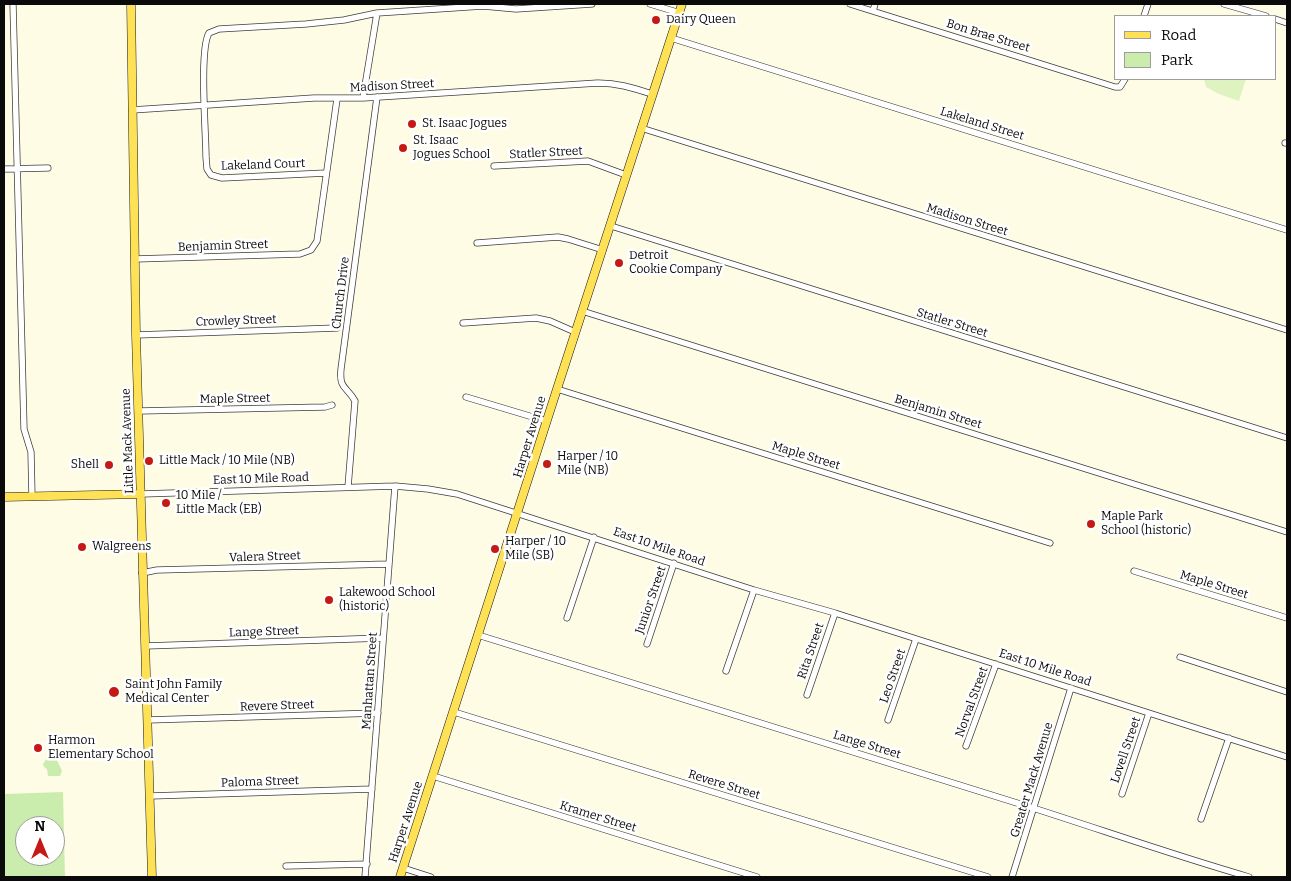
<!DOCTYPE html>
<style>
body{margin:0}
#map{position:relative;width:1291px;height:881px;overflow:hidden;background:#fffce6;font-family:Bitter,serif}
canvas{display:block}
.frame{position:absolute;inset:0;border:5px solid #0a0a0a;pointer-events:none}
.legend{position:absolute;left:1114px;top:15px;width:162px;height:65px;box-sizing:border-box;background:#fff;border:1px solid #9d9d9d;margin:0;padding:6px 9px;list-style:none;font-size:15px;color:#0a0a0a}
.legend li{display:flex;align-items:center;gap:10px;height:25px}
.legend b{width:25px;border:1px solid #9d9d9d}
.north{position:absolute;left:15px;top:816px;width:50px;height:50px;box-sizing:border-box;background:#fff;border:1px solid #9d9d9d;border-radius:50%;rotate:0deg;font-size:14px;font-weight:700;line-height:20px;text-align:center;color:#0a0a0a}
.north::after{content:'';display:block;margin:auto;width:18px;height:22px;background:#c51916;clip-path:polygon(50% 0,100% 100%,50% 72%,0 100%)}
</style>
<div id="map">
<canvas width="1291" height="881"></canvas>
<div class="frame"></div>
<ul class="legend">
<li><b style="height:6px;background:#ffe156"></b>Road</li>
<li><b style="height:14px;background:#caedad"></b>Park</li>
</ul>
<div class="north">N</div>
</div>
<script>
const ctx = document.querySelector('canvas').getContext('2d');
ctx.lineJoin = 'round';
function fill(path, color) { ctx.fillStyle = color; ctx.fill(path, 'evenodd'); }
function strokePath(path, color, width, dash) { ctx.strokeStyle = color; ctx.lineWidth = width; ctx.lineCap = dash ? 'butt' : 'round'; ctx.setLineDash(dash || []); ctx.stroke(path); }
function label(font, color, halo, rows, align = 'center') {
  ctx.font = font + ' Bitter,serif'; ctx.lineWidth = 5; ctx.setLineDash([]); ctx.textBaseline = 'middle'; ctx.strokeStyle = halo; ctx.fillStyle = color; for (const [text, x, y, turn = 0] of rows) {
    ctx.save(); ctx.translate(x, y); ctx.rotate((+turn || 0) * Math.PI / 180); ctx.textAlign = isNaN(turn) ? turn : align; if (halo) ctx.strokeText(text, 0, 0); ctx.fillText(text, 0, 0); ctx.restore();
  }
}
fill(new Path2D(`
 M49 755 55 756 62 771 60 776H48L47 769 44 767 43 764Z
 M63 792 65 877H4V794ZM25 826H55V856H25Z`), '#caedad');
fill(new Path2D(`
 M1204 79H1246L1239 101 1219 94 1206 87Z`), '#def3c0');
const minor = new Path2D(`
 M13 4 24 429 31 452 32 497
 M650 4 680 13
 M850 4 1115 87H1120L1125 79
 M1224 4 1266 16
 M873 11 875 4
 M1144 16 1148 4
 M1275 19 1287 23
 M671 38 1287 230
 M363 98 377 13
 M132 110 314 98H363L598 83C618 83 633 88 652 94
 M641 128 1287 330
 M1285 143H1287
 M494 166 588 161 626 175
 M4 169 48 168
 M326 173 222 178 211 175 207 169 206 157C206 133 199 50 209 33L219 29 306 24 344 20 377 13 483 6 516 9 592 4
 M611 226 1287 438
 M477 243 558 237 568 239 603 250
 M135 259 300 254 311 250 317 241 337 99
 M582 311 1287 532
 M463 323 536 318 550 321 575 332
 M136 335 337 328
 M557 389 1050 543
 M466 397 546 421
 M139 411 325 407 332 405
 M348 487 355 401C347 386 339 390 341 369L377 97
 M141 494 395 486 428 489 457 494 754 590 835 613 1287 757
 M1134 571 1287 618
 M142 573 157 570 389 564
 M567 618 594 537
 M478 635C663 691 848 749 1033 808 1105 831 1176 856 1249 877
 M647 644 674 563
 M145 646 383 638
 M1180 657 1287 692
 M726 671 754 590
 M807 695 835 613
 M454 712 988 877
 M147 720 378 713
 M888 720 916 639
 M966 746 996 664
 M433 776 757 877
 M1122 794 1149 713
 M150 796 372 789
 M1201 819 1229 738
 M286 866 367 864
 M403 868 431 877
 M365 877 395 486
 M1012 877 1071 688`);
const major = new Path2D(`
 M131 4 136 335 152 877
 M4 497 141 494
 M400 877 557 389 682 4`);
strokePath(minor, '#3d3d3d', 7);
strokePath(major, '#1b1b1b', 9);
strokePath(minor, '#fff', 5.5);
strokePath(major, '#ffe156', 8);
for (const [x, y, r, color] of [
 [656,20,5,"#c51916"],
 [412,124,5,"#c51916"],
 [403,148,5,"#c51916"],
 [619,263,5,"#c51916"],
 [149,461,5,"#c51916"],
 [547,464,5,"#c51916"],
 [109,465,5,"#c51916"],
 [166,503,5,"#c51916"],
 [1091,524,5,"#c51916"],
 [82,547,5,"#c51916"],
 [495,549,5,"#c51916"],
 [329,600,5,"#c51916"],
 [114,692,6,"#c51916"],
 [38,748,5,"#c51916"]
]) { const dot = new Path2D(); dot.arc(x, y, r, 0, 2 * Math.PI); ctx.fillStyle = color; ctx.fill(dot); strokePath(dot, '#fff', 2); }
label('12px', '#0a0a0a', '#fff', [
 ["Dairy Queen",666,20],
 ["St. Isaac Jogues",422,124],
 ["St. Isaac",413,141],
 ["Jogues School",413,155],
 ["Detroit",629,256],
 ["Cookie Company",629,270],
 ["Harper / 10",557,457],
 ["Mile (NB)",557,471],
 ["Little Mack / 10 Mile (NB)",159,461],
 ["Shell",99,465,"right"],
 ["10 Mile /",176,496],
 ["Little Mack (EB)",176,510],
 ["Maple Park",1101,517],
 ["School (historic)",1101,531],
 ["Harper / 10",505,542],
 ["Mile (SB)",505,556],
 ["Walgreens",92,547],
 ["Lakewood School",339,593],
 ["(historic)",339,607],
 ["Saint John Family",125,685],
 ["Medical Center",125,699],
 ["Harmon",48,741],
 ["Elementary School",48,755]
], 'left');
label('12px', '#0a0a0a', '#fff', [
 ["Bon Brae Street",988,36,17],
 ["Madison Street",392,86,-3],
 ["Lakeland Street",982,124,17],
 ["Statler Street",546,153,-3],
 ["Lakeland Court",263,165,-2],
 ["Madison Street",967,220,17],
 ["Benjamin Street",223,246,-2],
 ["Church Drive",341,293,-83],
 ["Crowley Street",236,321,-2],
 ["Statler Street",952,323,17],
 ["Maple Street",235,399,-1],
 ["Benjamin Street",938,412,17],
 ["Harper Avenue",530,437,-73],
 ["Little Mack Avenue",128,441,-92],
 ["Maple Street",806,456,17],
 ["East 10 Mile Road",261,479,-2],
 ["East 10 Mile Road",659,547,19],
 ["Valera Street",265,557,-2],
 ["Maple Street",1214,585,17],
 ["Junior Street",651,600,-71],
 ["Lange Street",264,632,-2],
 ["Rita Street",811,651,-71],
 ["East 10 Mile Road",1045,668,18],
 ["Leo Street",893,676,-71],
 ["Manhattan Street",370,681,-86],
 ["Norval Street",972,702,-70],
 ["Revere Street",277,706,-2],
 ["Lange Street",867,745,17],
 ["Lovell Street",1126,750,-71],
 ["Greater Mack Avenue",1032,780,-73],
 ["Paloma Street",260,782,-2],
 ["Revere Street",724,785,17],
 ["Kramer Street",598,817,17],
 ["Harper Avenue",406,822,-72]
]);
</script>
